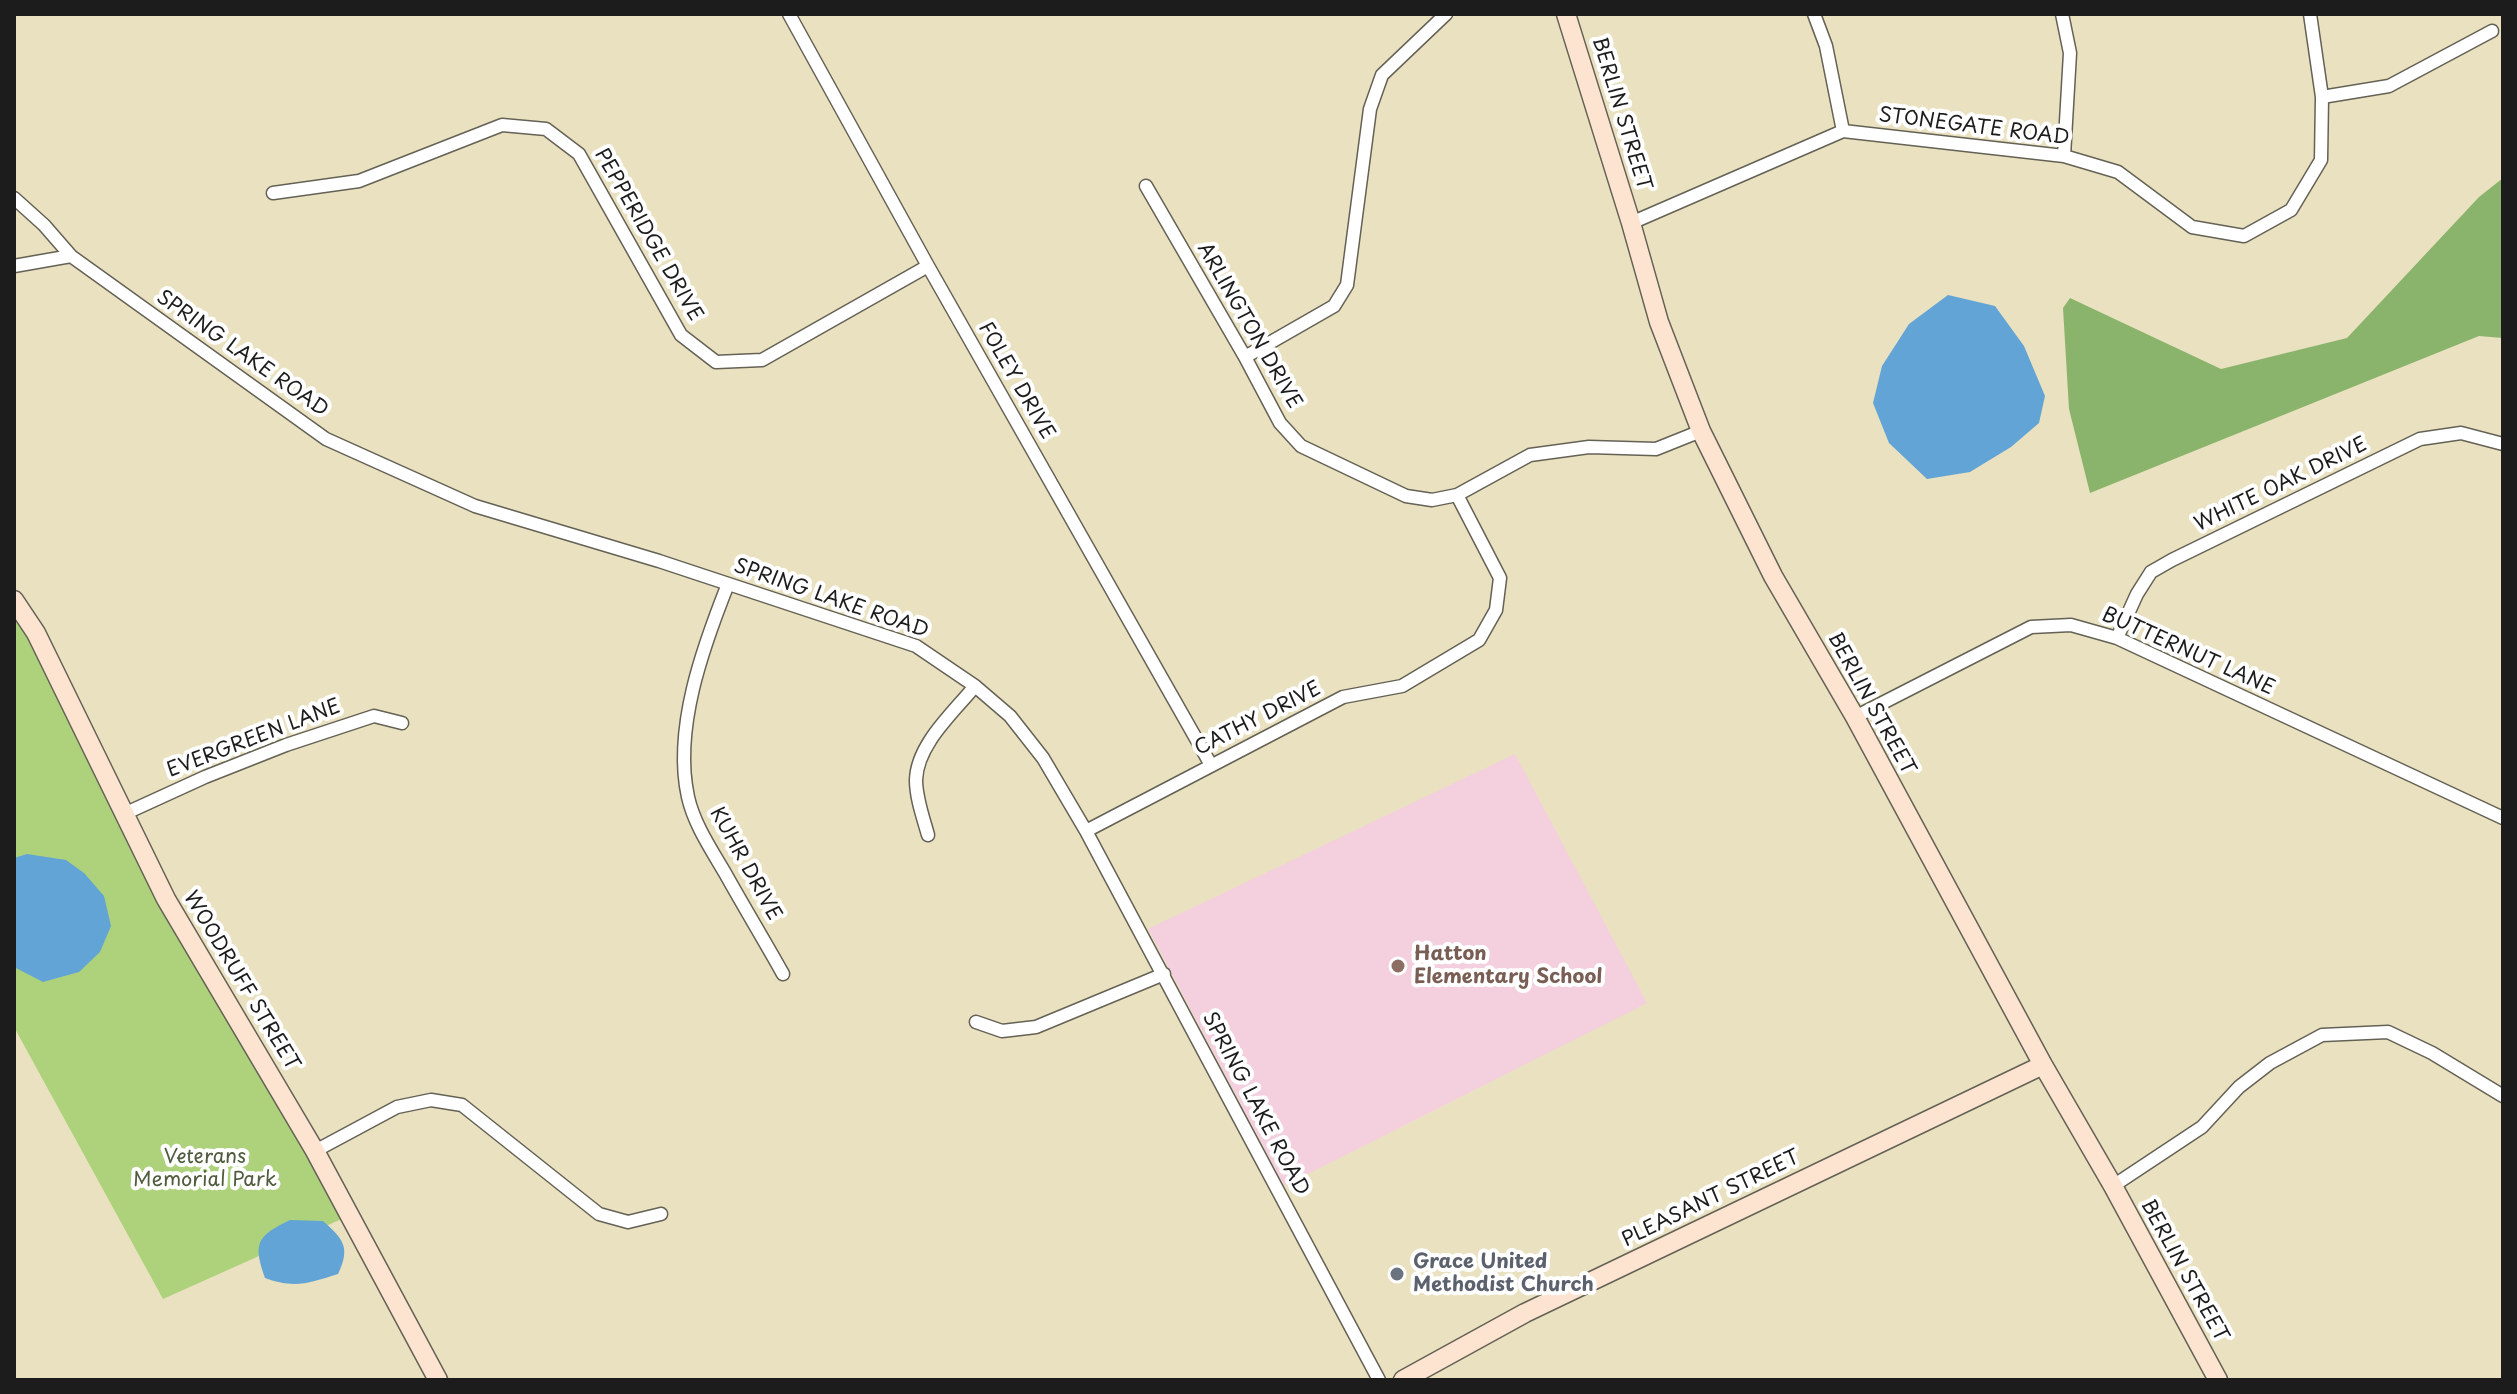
<!DOCTYPE html>
<style>
body{margin:0}
#map{position:relative;width:2517px;height:1394px;overflow:hidden;background:#eae1c0;font-family:"Playpen Sans",sans-serif}
canvas{display:block}
.frame{position:absolute;inset:0;border:16px solid #1c1c1c;pointer-events:none}
</style>
<div id="map">
<canvas width="2517" height="1394"></canvas>
<div class="frame"></div>
</div>
<script>
const ctx = document.querySelector('canvas').getContext('2d');
ctx.lineJoin = 'round';
function fill(path, color) { ctx.fillStyle = color; ctx.fill(path, 'evenodd'); }
function strokePath(path, color, width, dash) { ctx.strokeStyle = color; ctx.lineWidth = width; ctx.lineCap = dash ? 'butt' : 'round'; ctx.setLineDash(dash || []); ctx.stroke(path); }
function label(font, color, halo, rows, align = 'center') {
  ctx.font = font + ' "Playpen Sans",sans-serif'; ctx.lineWidth = 8; ctx.setLineDash([]); ctx.textBaseline = 'middle'; ctx.strokeStyle = halo; ctx.fillStyle = color; for (const [text, x, y, turn = 0] of rows) {
    ctx.save(); ctx.translate(x, y); ctx.rotate((+turn || 0) * Math.PI / 180); ctx.textAlign = isNaN(turn) ? turn : align; if (halo) ctx.strokeText(text, 0, 0); ctx.fillText(text, 0, 0); ctx.restore();
  }
}
fill(new Path2D(`
 M1515 754 1647 1003 1284 1186 1148 929Z`), '#f4cfdd');
fill(new Path2D(`
 M14 611 346 1217 163 1299 14 1027Z`), '#add27b');
fill(new Path2D(`
 M2503 178V338L2479 336 2090 493 2069 409 2063 308 2070 298 2221 369 2347 338 2479 197Z`), '#8ab46b');
fill(new Path2D(`
 M1948 295 1995 306 2024 346 2045 396 2039 423 2011 447 1970 472 1927 479 1889 443 1873 403 1882 366 1909 324Z
 M27 854 66 860 84 873 104 896 111 926 100 952 79 972 43 982 14 967V858Z
 M290 1220 323 1221C343 1239 351 1247 338 1274 309 1283 295 1289 265 1278 253 1244 256 1236 290 1220Z`), '#61a4d5');
const street = new Path2D(`
 M789 14 928 266 1211 765
 M1814 14 1826 46 1843 131
 M2062 14 2070 53 2064 156
 M2322 97 2389 86 2492 31
 M1146 186 1245 357 1280 423 1301 446 1406 496 1432 500 1457 495 1530 455 1589 447 1656 449 1701 431
 M273 193 359 181 502 125 546 129 579 154 681 335 716 362 762 360 928 266
 M14 198 44 225 71 256 326 439 475 506 659 561 916 646 975 686 1010 716 1043 758 1086 831 1379 1380
 M1631 223 1843 131 2064 156 2118 172 2192 227 2244 236 2291 210 2321 160 2322 97 2310 14
 M14 266 71 256
 M1245 357 1334 306 1347 285 1370 109 1382 75 1446 14
 M728 584C703 647 673 729 688 797 694 824 711 849 725 873 744 907 764 940 783 974
 M2117 638 2137 594 2151 572 2172 560 2420 439 2461 433 2503 444
 M1855 717 2031 627 2071 625 2117 638 2503 818
 M124 814 205 777 286 745 374 716 402 723
 M1086 831 1343 697 1402 686 1479 640 1496 610 1500 578 1457 495
 M928 835C923 817 916 798 916 780 917 744 954 712 975 686
 M976 1022 1002 1031 1036 1027 1164 974
 M315 1151 397 1107 431 1100 462 1105 599 1214 628 1222 661 1214
 M2113 1186 2202 1127 2239 1087 2270 1063 2322 1035 2388 1032 2432 1053 2503 1096`);
const secondary = new Path2D(`
 M1566 14 1631 223 1659 322 1701 431 1773 576 1855 717 2043 1065 2113 1186 2218 1380
 M14 600 36 633 166 899 315 1151 438 1380
 M1403 1380 1525 1313 2043 1065`);
strokePath(street, '#646155', 15);
strokePath(secondary, '#646155', 21);
strokePath(street, '#fff', 12);
strokePath(secondary, '#fde4d0', 18);
for (const [x, y, r, color] of [
 [1398,966,8,"#8d6e63"],
 [1397,1274,8,"#6b7280"]
]) { const dot = new Path2D(); dot.arc(x, y, r, 0, 2 * Math.PI); ctx.fillStyle = color; ctx.fill(dot); strokePath(dot, '#fff', 3); }
label('20px', '#1c1c1c', '#fff', [
 ["BERLIN STREET",1621,114,73],
 ["STONEGATE ROAD",1974,127,7],
 ["PEPPERIDGE DRIVE",648,235,60],
 ["ARLINGTON DRIVE",1249,326,60],
 ["SPRING LAKE ROAD",242,354,35],
 ["FOLEY DRIVE",1016,381,60],
 ["WHITE OAK DRIVE",2281,485,-26],
 ["SPRING LAKE ROAD",831,599,19],
 ["BUTTERNUT LANE",2188,652,24],
 ["BERLIN STREET",1871,704,61],
 ["CATHY DRIVE",1258,719,-27],
 ["EVERGREEN LANE",254,739,-21],
 ["KUHR DRIVE",745,864,61],
 ["WOODRUFF STREET",241,981,59],
 ["SPRING LAKE ROAD",1255,1104,62],
 ["PLEASANT STREET",1711,1199,-26],
 ["BERLIN STREET",2184,1271,61]
]);
label('bold 20px', '#785e54', '#fff', [
 ["Hatton",1414,954],
 ["Elementary School",1414,977]
], 'left');
label('20px', '#4f5c3d', '#fff', [
 ["Veterans",205,1157],
 ["Memorial Park",205,1180]
]);
label('bold 20px', '#5b616d', '#fff', [
 ["Grace United",1413,1262],
 ["Methodist Church",1413,1285]
], 'left');
</script>
